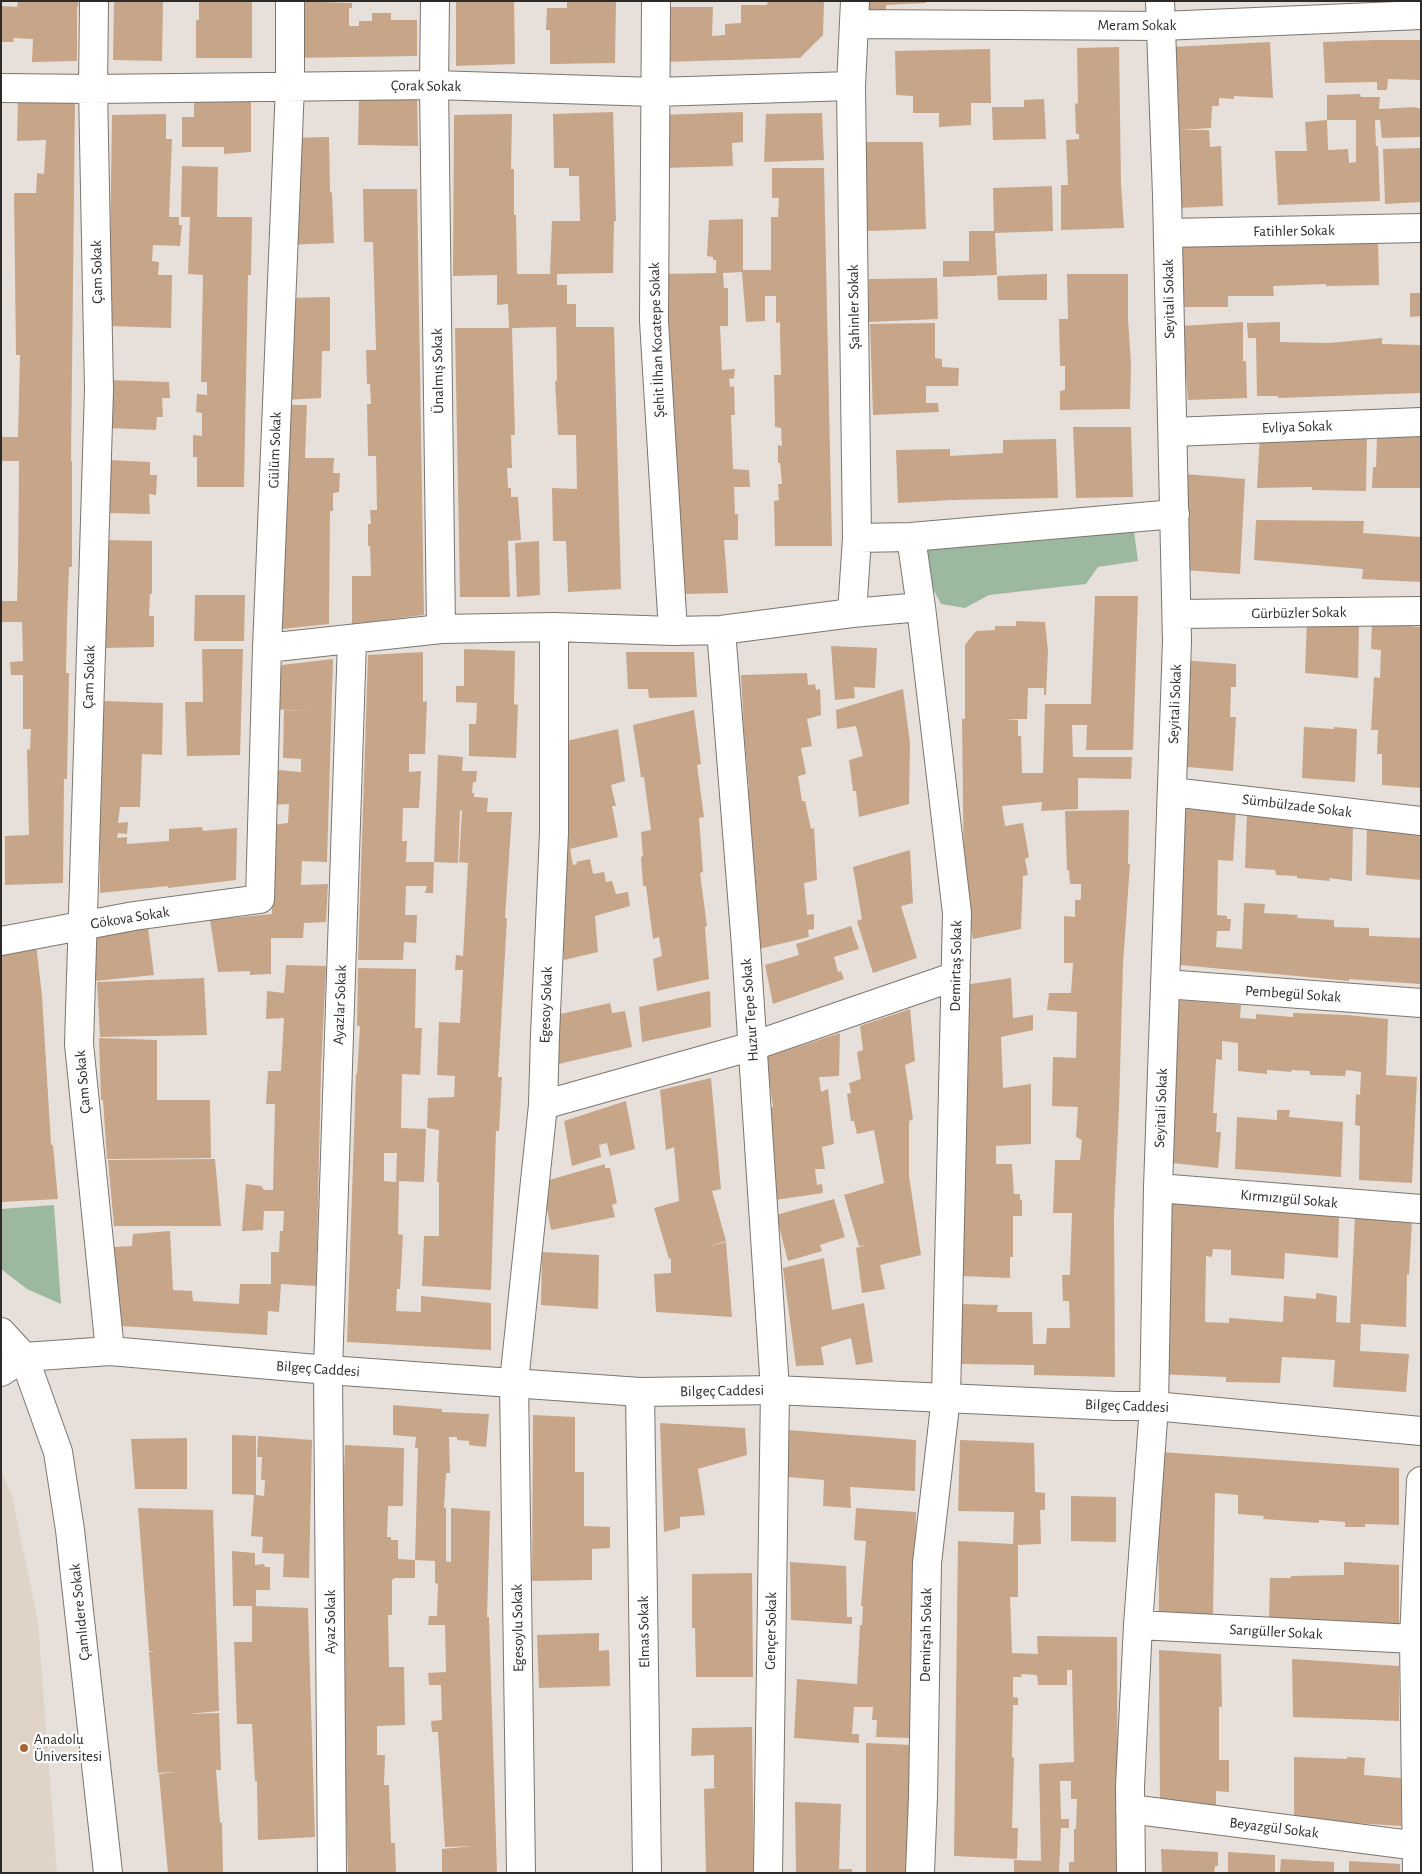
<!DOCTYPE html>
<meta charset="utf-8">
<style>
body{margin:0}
#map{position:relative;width:1422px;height:1874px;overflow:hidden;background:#e7e0da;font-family:"Alegreya Sans",sans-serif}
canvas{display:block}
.frame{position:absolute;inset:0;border:2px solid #2d2a28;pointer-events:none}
</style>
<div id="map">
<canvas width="1422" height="1874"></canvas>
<div class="frame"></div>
</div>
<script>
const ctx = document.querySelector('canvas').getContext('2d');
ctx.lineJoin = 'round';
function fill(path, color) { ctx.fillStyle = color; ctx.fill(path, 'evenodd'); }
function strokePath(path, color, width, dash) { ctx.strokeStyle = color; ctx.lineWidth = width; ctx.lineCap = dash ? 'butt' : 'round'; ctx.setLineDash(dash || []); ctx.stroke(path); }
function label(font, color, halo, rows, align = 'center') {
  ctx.font = font + ' "Alegreya Sans",sans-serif'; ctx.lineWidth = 4.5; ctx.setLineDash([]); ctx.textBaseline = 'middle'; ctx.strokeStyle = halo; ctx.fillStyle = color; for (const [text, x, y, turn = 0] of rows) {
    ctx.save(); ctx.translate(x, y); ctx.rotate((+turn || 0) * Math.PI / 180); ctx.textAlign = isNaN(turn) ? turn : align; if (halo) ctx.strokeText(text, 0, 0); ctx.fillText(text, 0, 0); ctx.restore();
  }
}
fill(new Path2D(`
 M1 1471 12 1495 38 1622 57 1873H1Z`), '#e0d4c9');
fill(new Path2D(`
 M1133 524 1138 561 1098 567 1086 584 989 595 965 608 941 604 924 572 919 541Z
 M54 1205 61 1304 27 1289 1 1269V1209Z`), '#9cb99f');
fill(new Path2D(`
 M18 1H78V7H77V61L32 62 33 39 13 38 14 42H1V6L17 7Z
 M114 1H163L162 61 113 60Z
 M199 1H252V58H196V20H199Z
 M290 1 352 3V8H349V26H359V21H372V13H391V20H417V56L291 58Z
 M456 1H514L515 64 456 66Z
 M567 1H616L615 63 550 64V30H546L547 8H567Z
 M768 1H824L823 35 800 58 662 62 663 7H713L712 36 725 35V24L741 23V5H767Z
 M865 1H926V3L886 5V10L865 11Z
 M1376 40H1421V80L1388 79 1387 90H1377V82L1325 83 1323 42Z
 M1270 42 1273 98 1234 96V99L1219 98V106H1212L1211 128 1181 130H1209L1210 147 1221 146 1223 206 1178 208 1171 47Z
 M1119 47 1121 184 1124 228 1061 230V185H1068L1066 140 1079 139V134H1076L1075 104 1078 103 1077 48Z
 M990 49 991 103H971V125L939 127V113H913V96L896 95 895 51Z
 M359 93H417L418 146 358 145Z
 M1360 94 1361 97H1380L1379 109 1415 107 1421 109V137L1382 138 1380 120H1375L1376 146H1378L1380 201 1278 205 1275 151H1307L1305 122 1327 120 1328 150 1348 149 1349 163 1356 162V120H1327V95Z
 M194 96H251V152L224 154V147H182V117H194Z
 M75 98 74 194H64H74L71 461H72V567H69L67 621 66 673H69L67 779H64L63 883 5 885V836L29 835 27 749 30 750 31 729H23V675H11L10 662 23 661 22 622H1V601H17L18 569 19 461H1V437H18L20 355H16L14 193H36L37 173 44 174 46 140 17 141 18 99Z
 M1044 99 1046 139 993 140 992 107H1024V100Z
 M613 112 616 221H614L613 273 557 274V285H567V304H576V327H614L621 589 568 592 566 541H553L552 488 577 489 576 435H558L555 381H557L556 327 512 328 515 435H511L512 468H507L508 488H511V497H518L521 540 508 541 510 597H460L455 328H509L508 304 497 305V275L453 276 454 115 512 114 511 169H514V215H516L517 274H550L552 221H580L579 176H569V168H554L553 114Z
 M743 112V142L732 143 733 166 663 168 661 115Z
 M822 113 824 160 764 162 766 114Z
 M166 114V139H172L169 217H179V225H182L180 246 153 245 152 261 159 262 158 275H172L171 328 109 326 112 115Z
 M329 137 330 192 332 193 334 243 287 245 288 138Z
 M864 142H923L926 229 867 231Z
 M1421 148V202L1385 204 1383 149Z
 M182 166 218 167 217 217H252L251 275H248L244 487H197V457H193V435L202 436V413L196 412 197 394 207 395V382H201L203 275 188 274 190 217H181Z
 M772 168H824L832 546H775L774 501 779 500 778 484H782L780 463H778V445L782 446 781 428 775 427 774 375H781L780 333V322L776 323V296H765V321L746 322 742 272 723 273 724 288H728V326H720L722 370 735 369 734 378 729 379 730 387 734 386 735 415H731L733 469 749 470 750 487H734L735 514H738V540H724L728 593 684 594 678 487 671 486 672 380 666 274 716 273V260H713V257L707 256 709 220 743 219V270H771V217H778L779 198H772Z
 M1052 186 1053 231 995 233 997 275 943 277V261H969V231H994L993 188Z
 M363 189H417L424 615 352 624V576H371L370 546H368V524H371L370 510H377L376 456H368L367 404H371L370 384H367L366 350H376L373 242H364Z
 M1378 238 1379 285 1326 286V284L1273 286 1274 296H1228V307H1181L1179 244Z
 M1047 274V300H998L997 276Z
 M1067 274H1128V319L1131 364 1130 409 1060 410V391L1065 390V366H1060L1059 319H1068Z
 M937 278 938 319 869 322V279Z
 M1410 293H1421V316L1410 317Z
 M330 297V351H322L321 398 285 400 286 298Z
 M1243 322V361H1246L1247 398 1188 400 1182 326Z
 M1280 322V342L1329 343 1382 338V344L1421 345V393L1278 398V396H1257L1256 338H1248L1247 323Z
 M935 323V358L942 359V367L959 368 958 386H926V403H938L939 412 873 415 870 324Z
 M108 380 169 382 170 398H162L163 417H157L156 430 107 428Z
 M286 405H307L305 458H334L333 473H340L339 492 333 493V511H330L329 624 282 629Z
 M1073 427H1131L1133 497 1076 498Z
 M1260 434H1367L1366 491 1312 490V487L1257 488Z
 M1377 434H1421V488H1372L1373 467H1376Z
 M1056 439 1058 498 952 500 898 503 896 450 950 449V456L1003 453V440Z
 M109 460 150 462V475H157L156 495 149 494 150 514 108 513Z
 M1185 474 1245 479 1240 574 1184 570Z
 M1256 520 1364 521 1363 533 1421 537V582L1362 579 1363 569 1254 560Z
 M105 540 152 541V594H150L149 616H154V647L104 648Z
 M539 541 540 595 517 597 515 543Z
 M195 595H245L244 641H194Z
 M1095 596H1138L1133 750H1086L1087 725H1072L1073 757H1132L1131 779 1078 778V809L1041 811 1042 802 1002 806 1005 826 1023 823 1029 857 1025 859 1028 875 1023 876 1021 929 973 939 964 890 962 719H965V645L976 631 995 630V626H1016V621L1045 622 1048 651 1046 695H1044V688H1028L1027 719H1004L1018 720V736H1021L1022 773H1043L1045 704H1091Z
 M1307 618 1359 623 1358 678 1305 673Z
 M1372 623 1421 627V788L1382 785V754H1377L1378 730H1371L1374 677 1380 678 1381 650 1371 649Z
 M831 646 877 648 875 688 854 687 855 698 835 700Z
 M202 649H243L240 755 187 756 185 702H203Z
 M464 649 515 651 514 704 518 705 516 758 469 756V724H476L477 703 456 702V686H464Z
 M423 652V702L427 701 425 754H409V772L421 771 419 808H403L402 841H407L406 862H434L433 893H425L427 886H406L405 915H417L416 943 404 942 403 960H358L368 655Z
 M626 652H694L697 697 649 698 648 689H628Z
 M333 659 327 862 302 861 301 885 328 884 326 922 304 923 303 938H271V974L250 975V971L218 972 210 920 272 914V825L288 823 289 804 270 805 267 769 301 772V759L283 758 284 710 308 711 275 709V689L282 665Z
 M1181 660 1236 664V687H1231L1230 717H1236L1233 771 1176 766Z
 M807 673 808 685 815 684 816 690 820 689 821 715 807 719 812 746 801 748 806 774 798 776 802 801H805L811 829 814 828 817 880 804 883 807 915 814 914V929L808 930 809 937 759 949 754 895 757 894 747 788H749L744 733 741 675Z
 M903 689 910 743 909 804 859 817 856 791H853L849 760 863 756 856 726 837 729 836 710Z
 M103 701 163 703 162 755 142 754 140 807H120L118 823 128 822 127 834 118 833 117 838 127 837V844L168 841H169V829L202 827 203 831 237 828 236 880 168 888V886L100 893V839H98L99 753H102Z
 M694 710 701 764 697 765 704 817 699 818 703 872 700 873 707 926 705 927 709 979 657 991 653 959 662 956 659 937 653 939 646 886H643L641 857 643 856 641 832 651 830 644 777H641L633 725Z
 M1304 727 1334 729V727L1357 729 1355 782 1302 778Z
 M618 729 625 781 611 785 616 806H612L618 837 570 849 573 865 577 864 576 862 590 859 593 874 604 872 606 882 612 881 616 894 628 892 630 906 595 916 598 952 564 960 556 852 568 850 556 798 558 743Z
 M438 755 463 757 462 771H477L476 782H473L472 793H474V797L488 798 487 812H512L505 918H507L498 1077H502L499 1131H496L491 1290 422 1286 424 1236H439V1182H437L439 1130 427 1128 428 1098 454 1097 455 1076 437 1075 439 1022 460 1023 463 970H455L456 955 463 956 468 863 459 862 462 811 460 810 458 863 434 862Z
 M1175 805 1236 811 1233 861 1218 860 1217 915 1227 916V919H1231L1230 931H1217L1216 947 1242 949 1244 903 1265 904 1264 913 1298 915 1297 918 1334 920V927L1369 928V936L1421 938 1420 984 1349 979V981L1170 964Z
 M1129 810 1128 864H1130L1123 964 1119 1108 1114 1215 1115 1377 1034 1375V1365L961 1364V1304L998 1305 997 1312H1032L1033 1344H1046L1047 1328H1070L1069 1301H1063L1062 1275H1070L1072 1213H1053L1055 1160H1080L1082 1140 1076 1137 1078 1107 1052 1106 1053 1057 1076 1058 1077 1012 1047 1010 1049 993H1071L1073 963H1064V916L1075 917V900H1080L1081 898V884H1070L1069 870H1067L1065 811Z
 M1247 812 1353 820 1352 881 1329 878 1330 881 1297 878V876L1276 875 1275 870 1245 868Z
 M1367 821 1421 826V880L1366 875Z
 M910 850 913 903 901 906 917 958 873 973 857 921 862 919 853 867Z
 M851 926 859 949 834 957 838 972 841 971 844 979 773 1004 765 965 799 955 796 944Z
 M148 927 154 975 95 981 94 933Z
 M36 944 42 996 51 1144 53 1146 58 1199 1 1202V953Z
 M286 965 326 966 321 1072 316 1286 281 1284 279 1312 268 1311 267 1335 121 1326 114 1247 132 1246 133 1234 170 1231 173 1290 192 1291 193 1301 239 1304 240 1284H271V1252H279L280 1231H283L284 1211H264L263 1230 242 1231 246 1184 261 1186 264 1190H273L275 1104H266L268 1071H281L284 1018 266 1019 267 991 284 993Z
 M358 968 416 969 415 1028H422L420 1075 402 1074 401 1128 426 1129 424 1182 399 1181 398 1234 403 1235 400 1289H397L396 1311 421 1312V1296L491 1303V1350L347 1342 356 1074H357L360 1026H357ZM384 1153H397L396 1182 384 1181Z
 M204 978 207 1035 100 1037 97 982Z
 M1011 978 1013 1018 1033 1015V1030L1001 1037 1003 1088 1031 1084V1144L996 1146V1164H1012L1014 1194H1020V1200H1022V1216H1013V1257H1010V1278L961 1276 957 986Z
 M710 991 711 1027 642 1042 639 1007Z
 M1168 999 1241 1005 1240 1018 1256 1019V1014L1293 1017V1013L1347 1015 1388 1019 1386 1075 1417 1077 1412 1183 1359 1180 1360 1126 1355 1125 1356 1094 1360 1095 1361 1072 1346 1070 1345 1076 1310 1075V1071L1292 1070 1291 1072 1267 1070V1074L1238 1071V1043L1222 1041V1060L1216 1059 1213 1113H1217L1216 1132H1221L1218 1168 1163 1162Z
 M610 1003 612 1013 625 1011 632 1047 554 1065 556 1015Z
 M910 1009 915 1061 905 1065 913 1119 909 1121V1176L921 1255 880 1265 885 1289 862 1293 856 1248 866 1245 859 1246 844 1195 884 1183 874 1130 857 1134 854 1121H851L847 1094 851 1093 849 1083 861 1079 857 1052 863 1050 860 1026Z
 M840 1033 839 1076 819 1077 821 1092 828 1089 834 1144 822 1147 825 1169H815L817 1185 822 1184 823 1193 775 1200 772 1160 774 1159 770 1146 767 1108 773 1107 766 1057Z
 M99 1038 157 1040V1100H210L211 1158 107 1159 103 1100H101Z
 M711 1078 721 1189 712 1191 726 1241 707 1247 726 1242 732 1317 656 1312 654 1274 671 1273V1258L669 1259 654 1208 679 1201 674 1147 666 1150 660 1090Z
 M626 1101 635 1149 610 1156 607 1143 599 1145 601 1157 572 1166 564 1121Z
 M1277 1110H1290L1289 1117 1343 1122 1341 1177 1235 1169 1237 1117 1277 1120Z
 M215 1159 221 1226H114L108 1160Z
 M605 1164V1168H610L617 1203 612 1205 615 1217 551 1230 542 1182Z
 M834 1199 845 1237 820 1245 822 1251 788 1261 776 1215Z
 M1164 1201 1339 1215 1338 1258 1285 1253 1284 1279 1231 1275V1250L1213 1249 1212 1257 1206 1256 1205 1322 1229 1323V1318L1283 1322 1284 1296 1316 1299V1293L1337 1296 1336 1322 1350 1323 1355 1216 1412 1221 1409 1275 1407 1274 1406 1327 1361 1324 1360 1351 1409 1354 1406 1392 1333 1387 1335 1360 1282 1357 1280 1383 1226 1382V1377L1157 1374Z
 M542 1252 599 1255 598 1309 541 1305Z
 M824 1258 832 1310 864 1303 873 1362 856 1365 851 1338 821 1347 824 1365 796 1366 783 1268Z
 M393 1405 442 1409V1412L489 1414 486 1447 469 1445V1441L457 1440V1437H449L450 1473H446L444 1508H446V1561L451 1562V1508L490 1511 487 1617H489L497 1873H442V1849L473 1846 445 1847 438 1732H432L431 1721 442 1720 441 1685H429L428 1673 446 1672 445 1625H428L429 1616H437L438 1584 435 1583V1561L415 1560 418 1448H415L416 1437 393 1435Z
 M533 1415 575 1417V1472H584V1526L610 1527V1548L592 1549V1580L532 1581Z
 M660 1423 745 1428 747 1455 698 1469 705 1515 680 1517V1528L664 1532Z
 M788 1430 916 1440 915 1491 850 1487 851 1508 823 1506 824 1480 788 1477Z
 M232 1435 256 1436V1495L264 1496 265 1480H261L262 1457H257L258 1436 312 1440 309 1578 283 1577 284 1554 262 1553 263 1537 251 1536 254 1495 232 1494Z
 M187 1438V1489H135L131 1439Z
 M960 1440 1034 1443 1035 1492 1045 1493V1510H1040L1041 1544 1018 1545V1597H1010L1012 1653 1038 1654 1037 1636 1117 1637 1118 1873H1069V1862H1074V1829H1076L1077 1799H1071V1781H1060L1061 1819H1069V1828H1061L1059 1873H1014V1860L1041 1861 1039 1764 1074 1762 1072 1670H1067V1685H1038L1037 1675 1021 1674 1022 1677H1013V1697L1018 1698V1705H1013L1012 1757 1014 1758 1012 1828H1018L1017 1859 954 1856 958 1541 1013 1544 1014 1512 958 1511Z
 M345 1445 404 1448 403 1506H388L387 1537H391V1540H398V1559L415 1560V1578H395L392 1580V1615H388L389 1667H404L405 1725 377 1726V1755H385L384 1785H389L391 1843H395L396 1873H348L343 1727 341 1556Z
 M1160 1452 1399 1468V1525L1365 1524V1527H1345V1522L1319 1520V1523L1263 1519 1264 1516 1238 1514V1495L1215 1493 1213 1616 1159 1612 1158 1505Z
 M1071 1496 1116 1497V1542L1071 1541Z
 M138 1508 213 1510 219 1711 187 1714 219 1713 221 1770H216L220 1823H222L223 1873H168L159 1774 176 1772 158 1773 149 1652 155 1651H149Z
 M856 1508 916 1512 911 1738 876 1737 877 1720H872L873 1707H854L852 1734H859V1743L794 1738 797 1679 857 1684 860 1625H862L863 1606H861L866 1541 854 1540Z
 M232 1551 255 1553V1565L264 1564 265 1567H270V1590H256V1606L308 1608 315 1837 258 1840 257 1781H255L252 1724H237L234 1642H252V1606H233Z
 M790 1562 846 1566 847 1617H852V1624L791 1620Z
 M1344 1562 1399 1565V1628L1269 1620 1270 1578H1291V1576L1344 1575Z
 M752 1573 753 1677H696L695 1628H692V1574Z
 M599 1633V1651L609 1650 610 1686 539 1688 537 1635Z
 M1159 1650 1221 1654 1222 1707H1219V1760H1229V1792L1216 1791V1813L1160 1810Z
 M1292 1659 1399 1666V1721L1293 1717Z
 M752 1727 754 1873H706L704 1789 717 1788 714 1787V1755L691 1756 692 1728Z
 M866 1743 912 1745 909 1873H866Z
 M1294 1757 1347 1759V1757L1365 1758 1364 1775 1401 1778V1826L1294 1819Z
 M795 1802 841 1804 839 1869H852V1873H796Z
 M1161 1849 1218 1852V1866H1215L1214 1873H1162Z
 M1228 1852 1275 1855V1873H1228Z
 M1281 1859 1334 1862V1873H1280Z
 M1349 1861 1400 1864V1873H1349Z`), '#c7a589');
const street = new Path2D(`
 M94 1 93 89 99 390 79 1044 110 1351
 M435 1 434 85 441 629 554 627 673 631
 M656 1 654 321 673 631 721 630 852 613 921 607
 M854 24 1161 26 1421 15
 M1 88 93 89 434 85 655 92 851 86
 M1168 233 1421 228
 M1173 432 1421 422
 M911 537 921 607 957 913 946 1397 927 1563 923 1796 920 1873
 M857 538 911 537 1175 514
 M852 613 857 538 851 86 855 1
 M1177 614 1421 611
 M721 630 746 946 775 1390 768 1873
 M267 648 441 629
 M1172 792 1421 821
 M1 941 134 916 260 899 267 648 290 86V1
 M1165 984 1421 1003
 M543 1105 753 1046 956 976
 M1158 1188 1421 1209
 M1 1372 24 1357
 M640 1392 647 1873
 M1138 1625 1414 1639
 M1130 1809 1418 1846
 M332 1873 328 1370 352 640
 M521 1873 514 1382 543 1105 545 1035 554 833V627
 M1131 1873 1130 1786 1138 1625 1154 1406 1158 1188 1177 641 1167 195 1160 1
 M1417 1873 1414 1639 1421 1481`);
const secondary = new Path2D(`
 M1 1332 24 1357 58 1452 70 1530 108 1873
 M24 1357 110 1351 328 1370 640 1392 775 1390 1116 1406H1154L1421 1431`);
strokePath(street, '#7b7570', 30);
strokePath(secondary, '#7b7570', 30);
strokePath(street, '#fff', 28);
strokePath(secondary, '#fff', 28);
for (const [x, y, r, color] of [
 [24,1748,5,"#a96534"]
]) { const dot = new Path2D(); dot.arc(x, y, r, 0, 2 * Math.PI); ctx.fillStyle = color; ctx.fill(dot); strokePath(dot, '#fff', 2); }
label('15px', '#2d2a28', '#fff', [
 ["Meram Sokak",1137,25],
 ["Çorak Sokak",426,86,1],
 ["Fatihler Sokak",1294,231,-1],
 ["Çam Sokak",97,272,-91],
 ["Seyitali Sokak",1169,299,-91],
 ["Şahinler Sokak",854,307,-91],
 ["Şehit İlhan Kocatepe Sokak",657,340,-92],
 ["Ünalmış Sokak",438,371,-91],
 ["Evliya Sokak",1297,427,-2],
 ["Gülüm Sokak",275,450,-88],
 ["Gürbüzler Sokak",1299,613,-1],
 ["Çam Sokak",89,677,-88],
 ["Seyitali Sokak",1175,704,-88],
 ["Sümbülzade Sokak",1297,806,7],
 ["Gökova Sokak",130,918,-9],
 ["Demirtaş Sokak",956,966,-89],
 ["Pembegül Sokak",1293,994,4],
 ["Ayazlar Sokak",340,1005,-88],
 ["Egesoy Sokak",546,1005,-88],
 ["Huzur Tepe Sokak",750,1010,-94],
 ["Çam Sokak",83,1082,-95],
 ["Seyitali Sokak",1161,1108,-88],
 ["Kırmızıgül Sokak",1289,1199,5],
 ["Bilgeç Caddesi",318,1369,4],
 ["Bilgeç Caddesi",722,1391,-1],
 ["Bilgeç Caddesi",1127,1406,2],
 ["Çamlıdere Sokak",80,1612,-96],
 ["Ayaz Sokak",330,1622,-90],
 ["Egesoylu Sokak",518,1628,-91],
 ["Gençer Sokak",771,1631,-89],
 ["Elmas Sokak",644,1632,-91],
 ["Sarıgüller Sokak",1276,1632,3],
 ["Demirşah Sokak",926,1635,-89],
 ["Beyazgül Sokak",1274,1828,7]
]);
label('15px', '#2d2a28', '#fff', [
 ["Anadolu",34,1739],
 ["Üniversitesi",34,1756]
], 'left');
</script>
